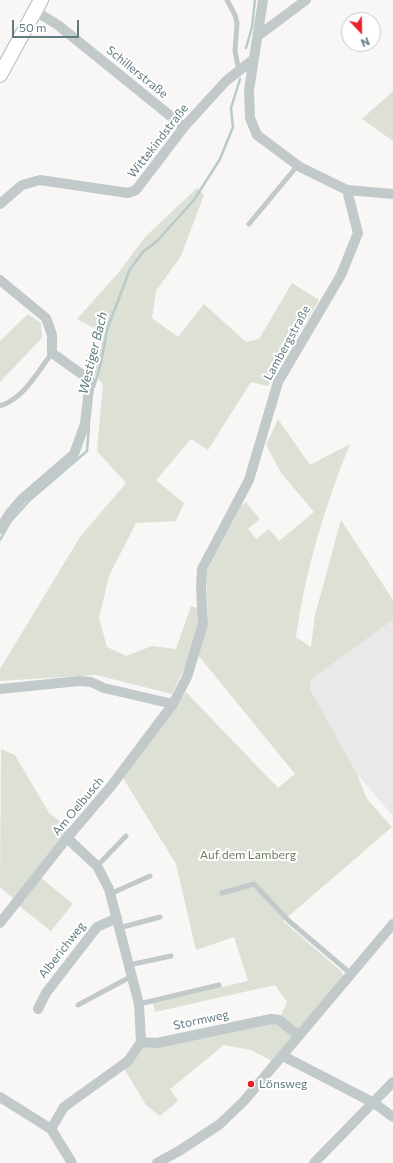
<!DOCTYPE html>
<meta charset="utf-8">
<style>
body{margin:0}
#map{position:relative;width:393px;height:1163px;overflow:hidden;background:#f8f7f5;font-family:Commissioner,sans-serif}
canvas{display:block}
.north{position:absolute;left:341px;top:12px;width:40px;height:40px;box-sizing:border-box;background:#fff;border:1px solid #c0cacd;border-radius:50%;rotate:158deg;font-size:11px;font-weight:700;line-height:16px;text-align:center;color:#617b81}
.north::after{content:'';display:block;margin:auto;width:14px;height:18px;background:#eb212a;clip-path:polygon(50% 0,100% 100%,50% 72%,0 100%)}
.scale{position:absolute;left:12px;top:20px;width:67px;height:18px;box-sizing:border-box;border:2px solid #617b81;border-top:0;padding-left:5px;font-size:12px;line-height:14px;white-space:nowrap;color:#617b81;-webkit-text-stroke:3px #fff;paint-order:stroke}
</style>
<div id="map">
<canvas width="393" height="1163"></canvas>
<div class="north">N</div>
<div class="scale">50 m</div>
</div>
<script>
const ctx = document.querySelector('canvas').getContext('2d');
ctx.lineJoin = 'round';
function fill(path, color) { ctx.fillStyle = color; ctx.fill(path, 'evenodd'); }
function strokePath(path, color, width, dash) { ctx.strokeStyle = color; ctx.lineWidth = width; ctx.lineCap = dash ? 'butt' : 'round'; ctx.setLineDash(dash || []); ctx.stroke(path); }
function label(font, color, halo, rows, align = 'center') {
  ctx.font = font + ' Commissioner,sans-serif'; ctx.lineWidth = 4; ctx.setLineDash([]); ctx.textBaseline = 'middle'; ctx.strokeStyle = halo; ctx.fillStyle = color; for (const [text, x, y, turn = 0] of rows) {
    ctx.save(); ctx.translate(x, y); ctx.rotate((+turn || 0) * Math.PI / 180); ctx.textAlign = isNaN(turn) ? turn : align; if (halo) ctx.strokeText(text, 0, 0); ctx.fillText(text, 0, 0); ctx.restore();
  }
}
fill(new Path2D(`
 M393 620V816L357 774 310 689 311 679Z`), '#e8e9e8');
fill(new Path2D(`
 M393 91V141L362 119Z
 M197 188 204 195 181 256 156 291 152 318 178 337 204 304 246 342 259 339 292 283 319 300 268 386 251 382 208 450 191 439 156 480 184 503 176 521 136 523 109 576 99 618 107 647 126 656 152 646 176 649 191 606 198 608C201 639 185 667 172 694L96 675 0 681V669L80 537 126 483 97 451 103 384 94 376 104 333 77 319 119 272 145 237Z
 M28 314 41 323 42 338 0 382V341Z
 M278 419 310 465 350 444C325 506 305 570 296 637L311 647 315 615 341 520 393 600V620L311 679 310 689 357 774 367 799 392 827 283 921 342 972 344 979 298 1033 280 1018 287 1002 275 985 155 1012 153 1003 248 981 234 937 196 950 176 864 123 778 186 692 278 788 295 774 198 655 208 623 206 573 241 506 246 502 260 519 248 529 256 539 269 529 279 541 314 512 281 473 266 445Z
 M1 749 15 755 49 813 70 829 15 900 0 887Z
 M40 877 73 904 51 931 18 905Z
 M271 1021 296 1036 274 1062 251 1050 224 1045 170 1089 178 1101 160 1116 146 1105 123 1067 142 1045Z`), '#dce0d5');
strokePath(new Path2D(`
 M246 48 252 27 255 0
 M94 387 101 363 107 330 130 269 143 252 157 241 194 200 220 159 233 127 231 108 240 79
 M0 540 10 522 30 500 87 451 89 426`), '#b8caca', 2.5);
const secondary = new Path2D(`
 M0 75 41 0`);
strokePath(secondary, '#b2bcbe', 16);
strokePath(new Path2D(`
 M227 0 235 15 237 23 235 51 239 71
 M249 224 298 165
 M0 406C24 398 37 373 52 353
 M97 866 126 836
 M222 893 254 884 289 921 350 973
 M110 894 150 876
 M119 928 160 917
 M129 965 171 956
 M139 1004 219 985
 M78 1005 132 976`), '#c2c9cb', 5);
strokePath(new Path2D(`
 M263 0 249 90 250 118 257 135 300 167 347 190 393 194
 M35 11 58 25 184 127
 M259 35 306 0
 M0 204 22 185 40 180 128 193 136 190 184 127 226 81 254 59
 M0 280 46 318 52 335V353L90 380 85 424 74 454 22 499 10 513 0 529
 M0 689 79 681 91 682 104 688 173 704
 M67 838 97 866 109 889 139 1004 141 1042 157 1043 271 1019 279 1020 299 1036
 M0 923 67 838 112 785 173 704 187 677 203 624 201 588 202 569 249 480 278 382 341 275 358 233 347 190
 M38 1009 46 993 97 927 117 918
 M283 1056 374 1103 393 1117
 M0 1097 51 1129 72 1163
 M51 1129 64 1107 128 1061 141 1042
 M157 1163 179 1151 220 1124 244 1101 393 924
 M314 1163 393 1082`), '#c2c9cb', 10);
strokePath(secondary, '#fff', 14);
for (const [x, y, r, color] of [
 [251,1084,4,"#eb212a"]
]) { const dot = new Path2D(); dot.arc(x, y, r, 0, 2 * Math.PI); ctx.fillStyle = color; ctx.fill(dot); strokePath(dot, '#fff', 1.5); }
label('12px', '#617b81', '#fff', [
 ["Schillerstraße",137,72,39],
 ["Wittekindstraße",158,141,-52],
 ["Lambergstraße",287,343,-61],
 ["Am Oelbusch",78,806,-50],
 ["Alberichweg",62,950,-52],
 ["Stormweg",201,1020,-12]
]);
label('12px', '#6b7960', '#fff', [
 ["Auf dem Lamberg",248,855]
]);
label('12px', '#617b81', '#fff', [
 ["Lönsweg",259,1084]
], 'left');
label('italic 13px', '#5c7c7c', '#fff', [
 ["Westiger Bach",93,353,-76]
]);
</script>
